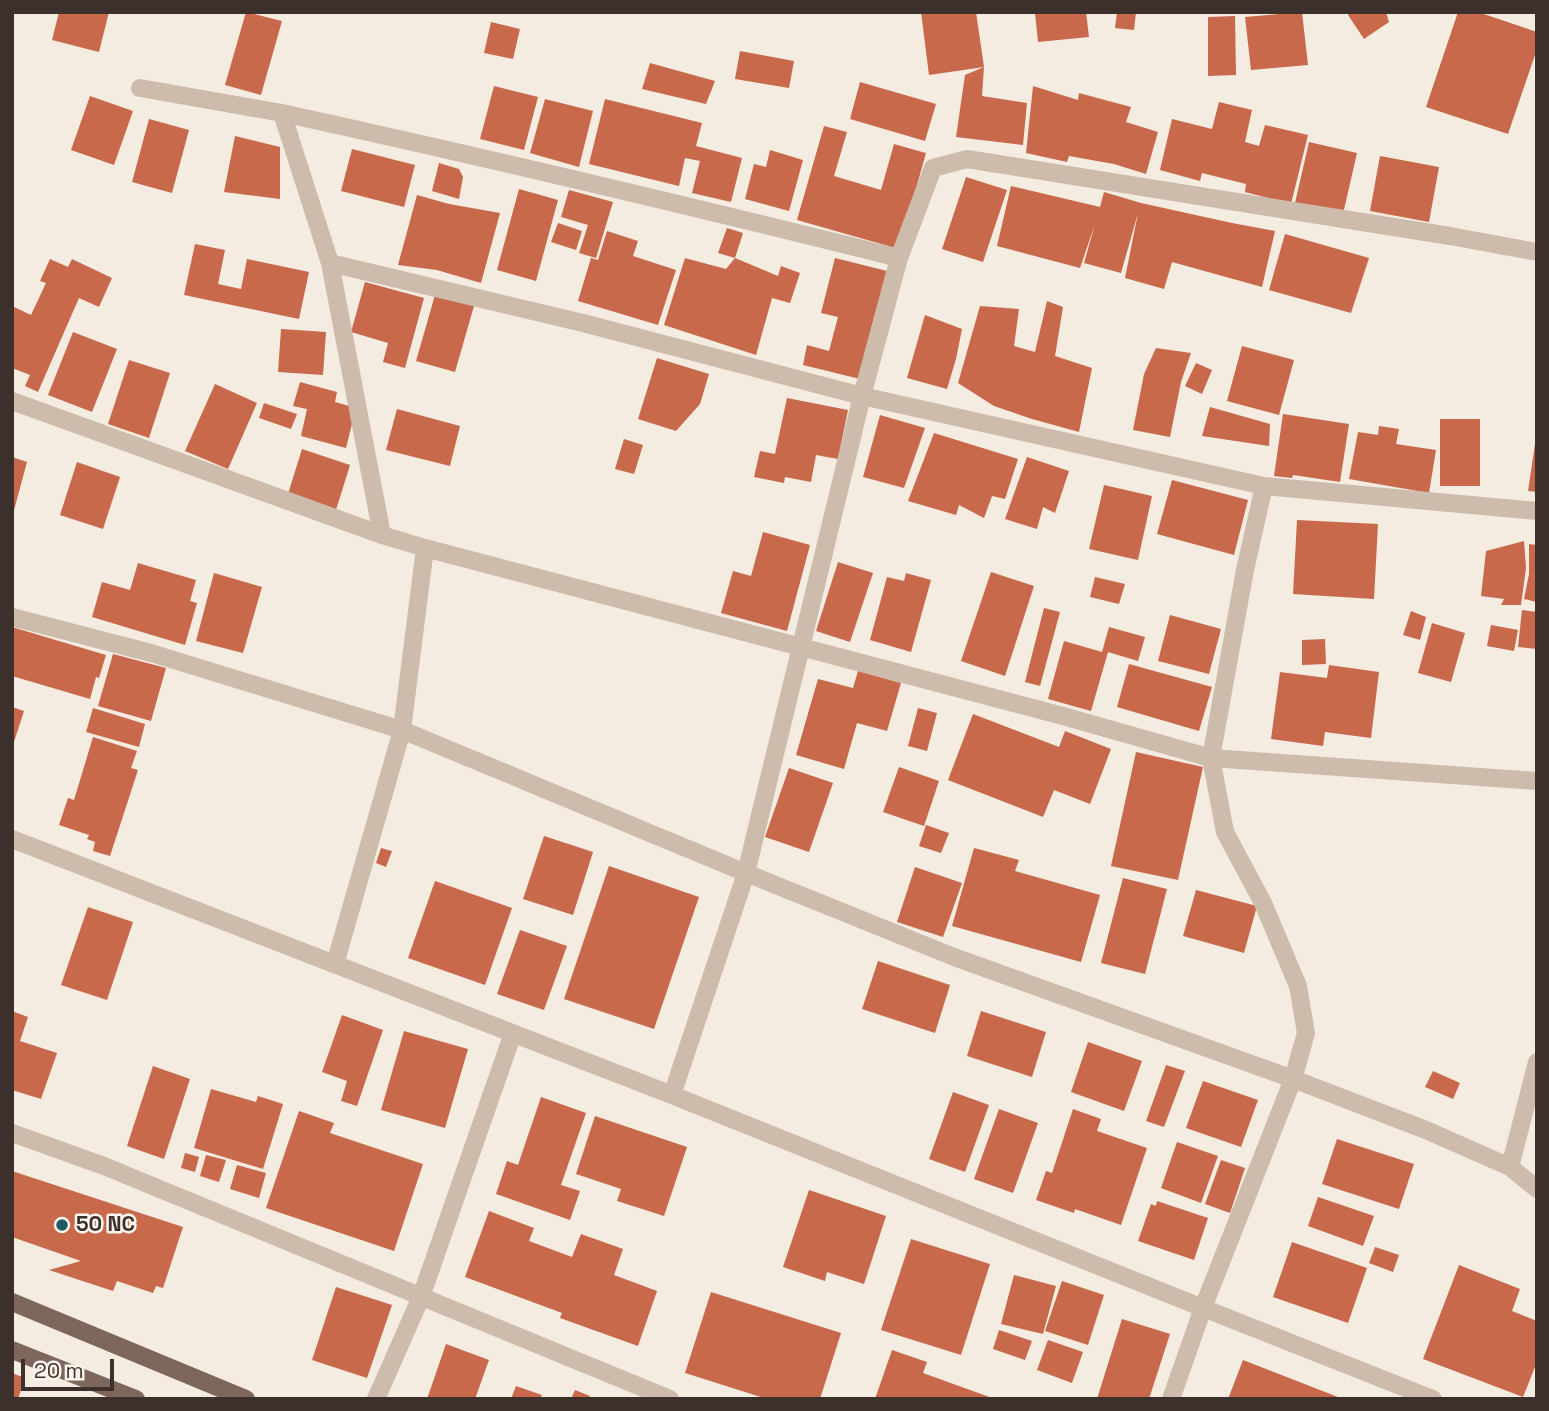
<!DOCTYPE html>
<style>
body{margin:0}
#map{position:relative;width:1549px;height:1411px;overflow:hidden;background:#f4ebe1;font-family:"Space Grotesk",sans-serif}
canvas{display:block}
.frame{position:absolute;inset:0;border:14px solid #3b302b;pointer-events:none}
.scale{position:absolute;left:21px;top:1359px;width:93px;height:32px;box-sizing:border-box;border:4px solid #3b302b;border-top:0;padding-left:9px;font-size:21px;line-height:24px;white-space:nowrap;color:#3b302b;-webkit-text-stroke:5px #fbf5ee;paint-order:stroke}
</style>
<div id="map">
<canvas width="1549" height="1411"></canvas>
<div class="frame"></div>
<div class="scale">20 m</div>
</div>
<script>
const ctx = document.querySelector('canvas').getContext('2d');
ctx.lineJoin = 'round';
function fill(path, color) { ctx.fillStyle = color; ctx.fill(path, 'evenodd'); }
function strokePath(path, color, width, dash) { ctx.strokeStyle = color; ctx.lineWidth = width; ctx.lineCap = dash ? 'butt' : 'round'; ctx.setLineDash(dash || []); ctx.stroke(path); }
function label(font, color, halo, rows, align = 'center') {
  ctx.font = font + ' "Space Grotesk",sans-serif'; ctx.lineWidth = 5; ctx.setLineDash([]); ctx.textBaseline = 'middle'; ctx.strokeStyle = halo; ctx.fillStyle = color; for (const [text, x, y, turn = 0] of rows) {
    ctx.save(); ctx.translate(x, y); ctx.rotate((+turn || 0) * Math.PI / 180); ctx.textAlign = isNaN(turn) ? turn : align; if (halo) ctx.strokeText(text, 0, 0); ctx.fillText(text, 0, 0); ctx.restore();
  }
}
fill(new Path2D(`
 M59 12H109L99 52 52 40Z
 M246 12 282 21 261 95 225 85Z
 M921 12H976L984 67 982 96 1027 103 1023 145 956 137 965 75 984 67 929 75Z
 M1047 12H1086L1089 37 1038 42 1035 13Z
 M1117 12H1136L1134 30 1115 28Z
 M1302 12 1308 65 1251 70 1245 17Z
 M1351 12H1386L1389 22 1364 39 1348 15Z
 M1458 12H1478L1537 32V49L1508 134 1426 107Z
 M1235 16 1236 75 1208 76V17Z
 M491 22 520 29 513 59 484 53Z
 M740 51 794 61 789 88 735 79Z
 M650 63 715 81 706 104 642 89Z
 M860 82 936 104 925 141 850 119Z
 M494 86 538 97 524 150 480 139Z
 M1033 86 1078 100 1079 93 1131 107 1126 122 1158 132 1146 174 1114 164 1069 156 1067 162 1026 153Z
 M90 96 133 111 114 165 71 150Z
 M545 99 593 111 579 167 530 153Z
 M605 99 702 123 696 146 742 158 731 202 692 193 700 161 685 158 679 186 589 164Z
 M1219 102 1252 110 1245 142 1259 146 1265 125 1308 135 1291 204 1245 192 1246 184 1202 173 1200 181 1160 170 1172 119 1212 129Z
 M149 119 189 130 172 193 132 182Z
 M824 126 847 132 834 176 881 190 894 144 926 153 899 249 797 220Z
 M235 136 280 147V199L224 192Z
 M1309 142 1357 153 1343 214 1295 203Z
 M352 149 415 165 404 207 341 191Z
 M770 150 803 160 789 211 745 199 754 164 766 167Z
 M1380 156 1439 167 1429 222 1370 211Z
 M439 163 459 169 463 177 459 199 432 191Z
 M966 177 1007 190 983 262 942 249Z
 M1011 186 1100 207 1104 192 1141 203 1232 223 1275 231 1262 287 1172 262 1164 289 1125 278 1138 213 1121 273 1084 263 1095 224 1080 268 997 246Z
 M519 189 558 200 536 281 497 270Z
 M569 190 613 202 596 258 579 253 588 225 561 217Z
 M417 195 449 204 500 213 481 283 437 270 398 265Z
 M558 223 582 231 576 250 551 242Z
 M727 228 743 233 735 258 718 253Z
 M607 231 638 241 633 256 676 270 658 325 578 301 591 258 598 260Z
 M1285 234 1369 258 1351 313 1269 290Z
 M195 244 225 250 218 284 241 289 247 259 309 272 299 319 184 295Z
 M685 258 726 269 735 258 778 276 781 266 800 273 790 303 772 298 756 355 664 325Z
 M835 258 887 271 860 379 803 365 807 345 829 351 838 317 821 313Z
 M50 259 68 267 72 259 112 278 99 307 79 298 38 392 25 386 30 375 12 368V306L31 315 46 283 40 281Z
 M365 282 424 298 405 368 383 362 388 343 351 332Z
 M435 295 474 306 455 372 416 361Z
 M1047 301 1063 307 1055 356 1092 368 1079 432 1032 419 994 406 958 383 980 306 1019 309 1014 346 1035 352Z
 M925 315 962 329 956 359 947 389 907 378Z
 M281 329 326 332 323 375 278 372Z
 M73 332 117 349 92 412 48 395Z
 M1242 346 1294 360 1279 415 1227 401Z
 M1156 348 1191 353 1181 382 1170 437 1133 430 1144 374Z
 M657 358 709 374 700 404 676 431 638 419Z
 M129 360 170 373 149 438 108 424Z
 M1196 363 1212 370 1202 394 1185 386Z
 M300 382 337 392 335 402 356 408 346 448 301 436 307 409 293 406Z
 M215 384 257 403 228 469 185 451Z
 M787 398 848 410 838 459 816 455 811 482 785 477 784 483 754 477 760 451 775 454Z
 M264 403 297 414 291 429 259 418Z
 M1210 407 1270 424 1269 446 1202 436Z
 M397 409 460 426 450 466 386 450Z
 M1283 414 1349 424 1340 482 1293 475 1292 478 1274 476Z
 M880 415 925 428 904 488 863 477Z
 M1440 419H1480V486H1440Z
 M1379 426 1399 429 1396 444 1436 450 1429 493 1349 479 1358 432 1378 435Z
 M934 433 1018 459 1005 499 992 496 984 518 959 505 956 515 908 501Z
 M624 439 643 445 634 474 615 469Z
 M1535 444H1537V492L1528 491Z
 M302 449 350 465 336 510 288 494Z
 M12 457 27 462 13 514H12Z
 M1027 457 1069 471 1055 513 1043 507 1037 529 1005 519Z
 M77 462 120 477 103 529 60 515Z
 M1172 480 1248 500 1234 555 1157 534Z
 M1104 485 1152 496 1138 560 1089 549Z
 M1297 520 1378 524 1374 599 1293 594Z
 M763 532 810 545 787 631 721 613 733 571 751 576Z
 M1524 541 1526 568 1521 605H1501L1504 599 1481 596 1486 551Z
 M1529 544 1537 545V602L1524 599 1529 574Z
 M838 562 873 573 850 642 816 631Z
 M138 563 196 580 190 601 197 603 185 645 92 617 102 582 130 590Z
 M991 572 1034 586 1005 676 961 661Z
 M214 573 262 587 243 653 196 641Z
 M906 573 931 580 911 652 870 640 887 577 904 581Z
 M1095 577 1125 584 1119 604 1090 597Z
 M1044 608 1060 612 1040 686 1025 682Z
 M1522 610 1537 612V649L1518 647Z
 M1411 611 1426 617 1420 640 1403 635Z
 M1170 615 1221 629 1209 674 1158 661Z
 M1432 623 1465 633 1451 682 1418 673Z
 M1491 625 1518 630 1514 651 1487 646Z
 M12 627 106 655 99 678 96 677 90 699 12 676Z
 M1109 627 1145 637 1138 661 1108 652 1091 711 1048 699 1064 641 1102 652Z
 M1325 639 1326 664 1302 665V640Z
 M113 654 166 668 151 721 98 706Z
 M1129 664 1212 687 1199 731 1117 707Z
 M1329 665 1379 672 1371 738 1325 732 1323 746 1271 739 1280 672 1327 678Z
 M858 671 901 683 887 731 857 723 844 769 796 755 818 679 853 688Z
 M12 707 24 711 13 745H12Z
 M93 708 145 724 139 747 86 732Z
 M918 708 937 713 927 751 908 746Z
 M973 714 1059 747 1065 731 1111 749 1090 804 1054 790 1043 817 948 780Z
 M93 737 137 751 131 768 138 770 110 856 93 851 95 842 87 839 89 835 59 825 68 798 74 800Z
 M1136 752 1203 767 1178 880 1111 866Z
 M899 767 939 781 924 826 883 812Z
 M789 768 833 783 809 852 765 837Z
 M926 825 949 833 941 853 919 846Z
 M544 836 593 852 573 915 523 899Z
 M381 848 392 851 386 867 376 863Z
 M974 848 1019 860 1015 871 1100 895 1081 962 952 926Z
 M609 866 699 897 654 1029 564 999Z
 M915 867 962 883 943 937 897 922Z
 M1123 878 1167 889 1145 974 1101 963Z
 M435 881 512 908 485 985 408 958Z
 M1196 890 1257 906 1244 953 1183 936Z
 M88 907 133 922 107 1000 61 985Z
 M520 930 567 946 544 1010 497 994Z
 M878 961 950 985 935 1033 862 1009Z
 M12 1011 28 1017 20 1041 57 1053 41 1099 12 1090Z
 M981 1011 1046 1032 1032 1077 967 1056Z
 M342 1015 383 1030 357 1106 341 1101 347 1081 322 1072Z
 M404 1031 468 1049 445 1128 381 1110Z
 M1088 1042 1142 1061 1124 1111 1071 1092Z
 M1166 1065 1185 1071 1164 1127 1146 1121Z
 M153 1066 190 1079 164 1159 127 1146Z
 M1433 1071 1460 1083 1453 1099 1425 1087Z
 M1203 1081 1258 1100 1241 1147 1186 1128Z
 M211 1089 256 1102 258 1096 283 1104 263 1169 194 1148Z
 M953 1092 989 1105 965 1172 929 1159Z
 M541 1097 586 1113 561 1185 580 1191 570 1220 496 1194 507 1161 518 1165Z
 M999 1109 1038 1123 1013 1193 974 1179Z
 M1073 1109 1101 1119 1097 1131 1147 1148 1121 1225 1075 1209 1074 1213 1036 1200 1046 1171 1052 1173Z
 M299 1111 334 1123 330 1133 423 1164 394 1251 266 1208Z
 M595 1116 687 1147 664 1216 617 1201 621 1189 576 1174Z
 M1337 1139 1414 1164 1399 1209 1322 1184Z
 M1177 1142 1218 1156 1201 1203 1161 1188Z
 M185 1153 199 1157 195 1172 181 1168Z
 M206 1155 226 1160 219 1182 200 1176Z
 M1221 1160 1245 1168 1230 1213 1205 1204Z
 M237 1165 266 1173 259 1198 230 1189Z
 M12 1171 183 1227 163 1288 156 1286 153 1293 117 1281 113 1291 49 1270 81 1261 12 1237Z
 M809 1190 886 1216 864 1284 827 1272 825 1281 783 1267Z
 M1318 1197 1374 1216 1363 1246 1308 1226Z
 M1157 1201 1208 1218 1194 1260 1138 1241 1151 1204 1156 1206Z
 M489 1211 534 1228 529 1241 572 1257 581 1234 623 1249 614 1275 657 1291 638 1346 560 1318 562 1313 465 1277Z
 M911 1239 990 1264 961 1355 881 1330Z
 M1292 1242 1367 1268 1348 1323 1273 1297Z
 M1375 1247 1399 1255 1393 1272 1369 1263Z
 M1459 1265 1520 1289 1512 1311 1537 1321V1362L1523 1397 1423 1359Z
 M1014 1275 1056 1286 1043 1334 1001 1324Z
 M1062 1281 1104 1295 1088 1345 1045 1331Z
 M336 1287 392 1305 367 1378 312 1360Z
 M711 1292 841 1333 820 1399H767L685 1373Z
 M1122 1319 1170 1334 1149 1399H1097Z
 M999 1330 1032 1341 1025 1360 993 1349Z
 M1048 1340 1083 1352 1072 1383 1037 1370Z
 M446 1344 489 1360 475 1399H427Z
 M892 1350 927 1362 923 1373 995 1399H875Z
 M1243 1360 1338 1397 1337 1399H1228Z
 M12 1373 25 1378 18 1399H12Z
 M516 1386 542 1395 540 1399H511Z
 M575 1390 590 1396 589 1399H571Z`), '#c8694b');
strokePath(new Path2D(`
 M140 88 282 113
 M330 263 583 323 862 396 1264 486 1537 511
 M12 401 382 535 425 548 1063 716 1211 758 1537 781
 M382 535 330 263 282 113C488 158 694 207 899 258L933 168 967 159 1450 236 1537 252
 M12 617 151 653 402 730 746 873 954 957 1293 1079 1426 1130 1510 1167 1537 1189
 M12 839 672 1095 1203 1308 1433 1399
 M335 964 402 730 425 548
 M672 1095 746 873 862 396 899 258
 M12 1133 104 1166 670 1399
 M1510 1167 1537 1062
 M376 1399 421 1297 513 1033
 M1171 1399 1203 1308 1293 1079 1306 1033 1298 986 1263 903 1225 832 1211 758 1245 570 1264 486`), '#cdbbac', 18);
strokePath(new Path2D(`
 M12 1302 246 1399
 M12 1350 136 1399`), '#7d675c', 18);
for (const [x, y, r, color] of [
 [62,1225,7,"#1f5a5e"]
]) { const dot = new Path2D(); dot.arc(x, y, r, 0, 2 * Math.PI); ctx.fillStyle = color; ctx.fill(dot); strokePath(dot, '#fbf5ee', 2.5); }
label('bold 21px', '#3b302b', '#fbf5ee', [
 ["50 NC",76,1225]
], 'left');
</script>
